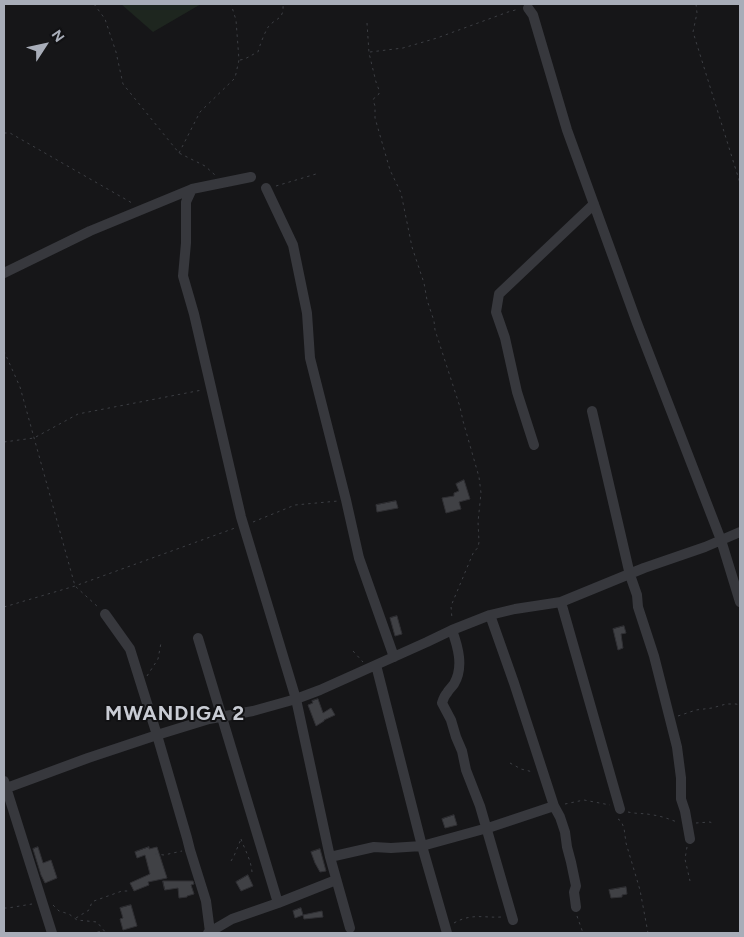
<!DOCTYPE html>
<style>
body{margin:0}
#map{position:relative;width:744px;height:937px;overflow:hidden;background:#161618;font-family:Figtree,sans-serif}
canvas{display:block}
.frame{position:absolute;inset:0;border:5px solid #a8adb8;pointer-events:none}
.north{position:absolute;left:20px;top:20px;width:50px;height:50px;-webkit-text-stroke:4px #111113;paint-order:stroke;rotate:55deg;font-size:14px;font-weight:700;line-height:20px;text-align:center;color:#a8adb8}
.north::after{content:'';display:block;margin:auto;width:18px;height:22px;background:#a8adb8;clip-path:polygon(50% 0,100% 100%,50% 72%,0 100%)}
</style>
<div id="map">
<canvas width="744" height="937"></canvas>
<div class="frame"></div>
<div class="north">N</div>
</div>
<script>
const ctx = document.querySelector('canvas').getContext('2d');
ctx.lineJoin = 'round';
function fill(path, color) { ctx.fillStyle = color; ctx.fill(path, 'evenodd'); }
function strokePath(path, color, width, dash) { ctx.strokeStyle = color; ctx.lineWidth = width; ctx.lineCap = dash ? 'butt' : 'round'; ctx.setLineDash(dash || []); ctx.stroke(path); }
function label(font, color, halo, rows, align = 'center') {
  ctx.font = font + ' Figtree,sans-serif'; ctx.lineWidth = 4; ctx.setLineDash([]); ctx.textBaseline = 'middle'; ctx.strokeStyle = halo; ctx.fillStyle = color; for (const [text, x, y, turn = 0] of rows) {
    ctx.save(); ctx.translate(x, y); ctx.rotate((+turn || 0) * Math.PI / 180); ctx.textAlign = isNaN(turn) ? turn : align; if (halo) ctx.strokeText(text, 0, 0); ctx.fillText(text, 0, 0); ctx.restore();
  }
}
fill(new Path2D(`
 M121 4H201L153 32Z`), '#1e261f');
const building = new Path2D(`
 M464 480 470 499 459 502 461 509 446 513 442 498 454 496V493L459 491 456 484Z
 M396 501 398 508 377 512 376 505Z
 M397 616 402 634 395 636 390 618Z
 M624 626 626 633 621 634 623 648 618 650 613 629Z
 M318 699 323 713 331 708 335 715 324 720V721L316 726 308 705 313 703 312 701Z
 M454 815 457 825 445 828 442 819Z
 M38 847 43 863 51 860 57 878 45 883 41 875 33 849Z
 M149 847V849L157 847 167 878 148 882 149 885 134 891 130 883 150 874 145 855 137 858 135 852Z
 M320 849 326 871 320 872 315 863 311 852Z
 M248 875 253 886 241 891 236 882Z
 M163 881H193L194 884 191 885 194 894 187 896V897L179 898 178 888 165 890Z
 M626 887 627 894 622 895V897L611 898 609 890Z
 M131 905 137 926 123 930 120 919 123 918 120 908Z
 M301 908 303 915 322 911 323 917 304 919 303 915 295 918 293 911Z`);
fill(building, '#404145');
strokePath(building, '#303034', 1);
strokePath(new Path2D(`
 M94 4 105 19 116 52 123 84 179 153 205 166 215 175
 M696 4 697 13 693 32 740 183
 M367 23 369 53 376 82 379 90V94L375 97 373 100 375 106V118L390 170 401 193 412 247 424 283 427 300 434 321 435 330 460 407 463 421 479 477 481 493 478 522 479 542 478 548 474 551 451 606 452 619
 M370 52 403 48 437 38 508 12 519 9
 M240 60C247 59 251 55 258 52 259 47 266 29 269 26 277 17 284 20 283 4
 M4 133H10L132 203
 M179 153 200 112 235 78 239 60 236 20 231 4
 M276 186 316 174
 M4 351 20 387 75 586 98 607
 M4 442 34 438 78 414 202 390
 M253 522 295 505 338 501
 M4 607 75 586 235 528
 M353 651 363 662
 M147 676 158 659 161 643
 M678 716 696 710 712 708 726 704H736L740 705
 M510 763 521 769 533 772
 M565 804 584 800 610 805
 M628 812C636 814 644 813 653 815 661 816 669 819 677 822
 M618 819 621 821 624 828 626 843 640 890 648 933
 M696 823 710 822 714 824
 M241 839C245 850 251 860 252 872
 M4 846 5 847
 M687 847 685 859 690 881
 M155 854 164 855 182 851
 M231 861 234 856 241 839
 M53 905 59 911 69 914 77 920 97 922 106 933
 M4 908H8L32 904
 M577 916 583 933
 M76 918 89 910 92 902 94 901 122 891H130
 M454 923C471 913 484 918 501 917
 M91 933 104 931`), '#3d3f44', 1, [2.5, 4]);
strokePath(new Path2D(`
 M528 8 533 15 567 130 637 323 721 540 740 602
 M266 188 293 245 307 313 310 358 346 500 359 558 394 657
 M192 189 186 202V243L183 276 194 314 241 517 296 699 330 857 350 928
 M4 273 90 231 192 189 251 177
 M592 411 630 575 637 595 638 607 654 656 677 747 681 778V799L685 811 690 839
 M534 445 517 392 505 338 496 312 499 294 594 204
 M561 602 620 809
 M105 614 130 649 157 735 187 838 190 850 206 901 210 932
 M490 615 514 683 554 806 560 817 565 832 567 847 571 862 576 886 574 892 576 907
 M452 630C458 647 464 667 454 684 452 687 449 689 447 693 444 696 443 700 442 703L451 720 456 737 462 751 466 770 480 806 513 920
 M198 638 278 903
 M376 665 422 846 447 933
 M4 781 52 933
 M4 789 88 758 157 735 209 719 253 711 296 699 320 690 427 642 452 630 490 615 515 609 561 602 644 568 705 547 740 532
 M330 857 374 847 391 848 422 846 491 827 554 806
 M208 933 232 919 278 903 336 880`), '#37383d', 10);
ctx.letterSpacing = '1px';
label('bold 20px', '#c9ccd4', '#111113', [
 ["MWANDIGA 2",175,714]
]);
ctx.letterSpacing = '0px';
</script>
